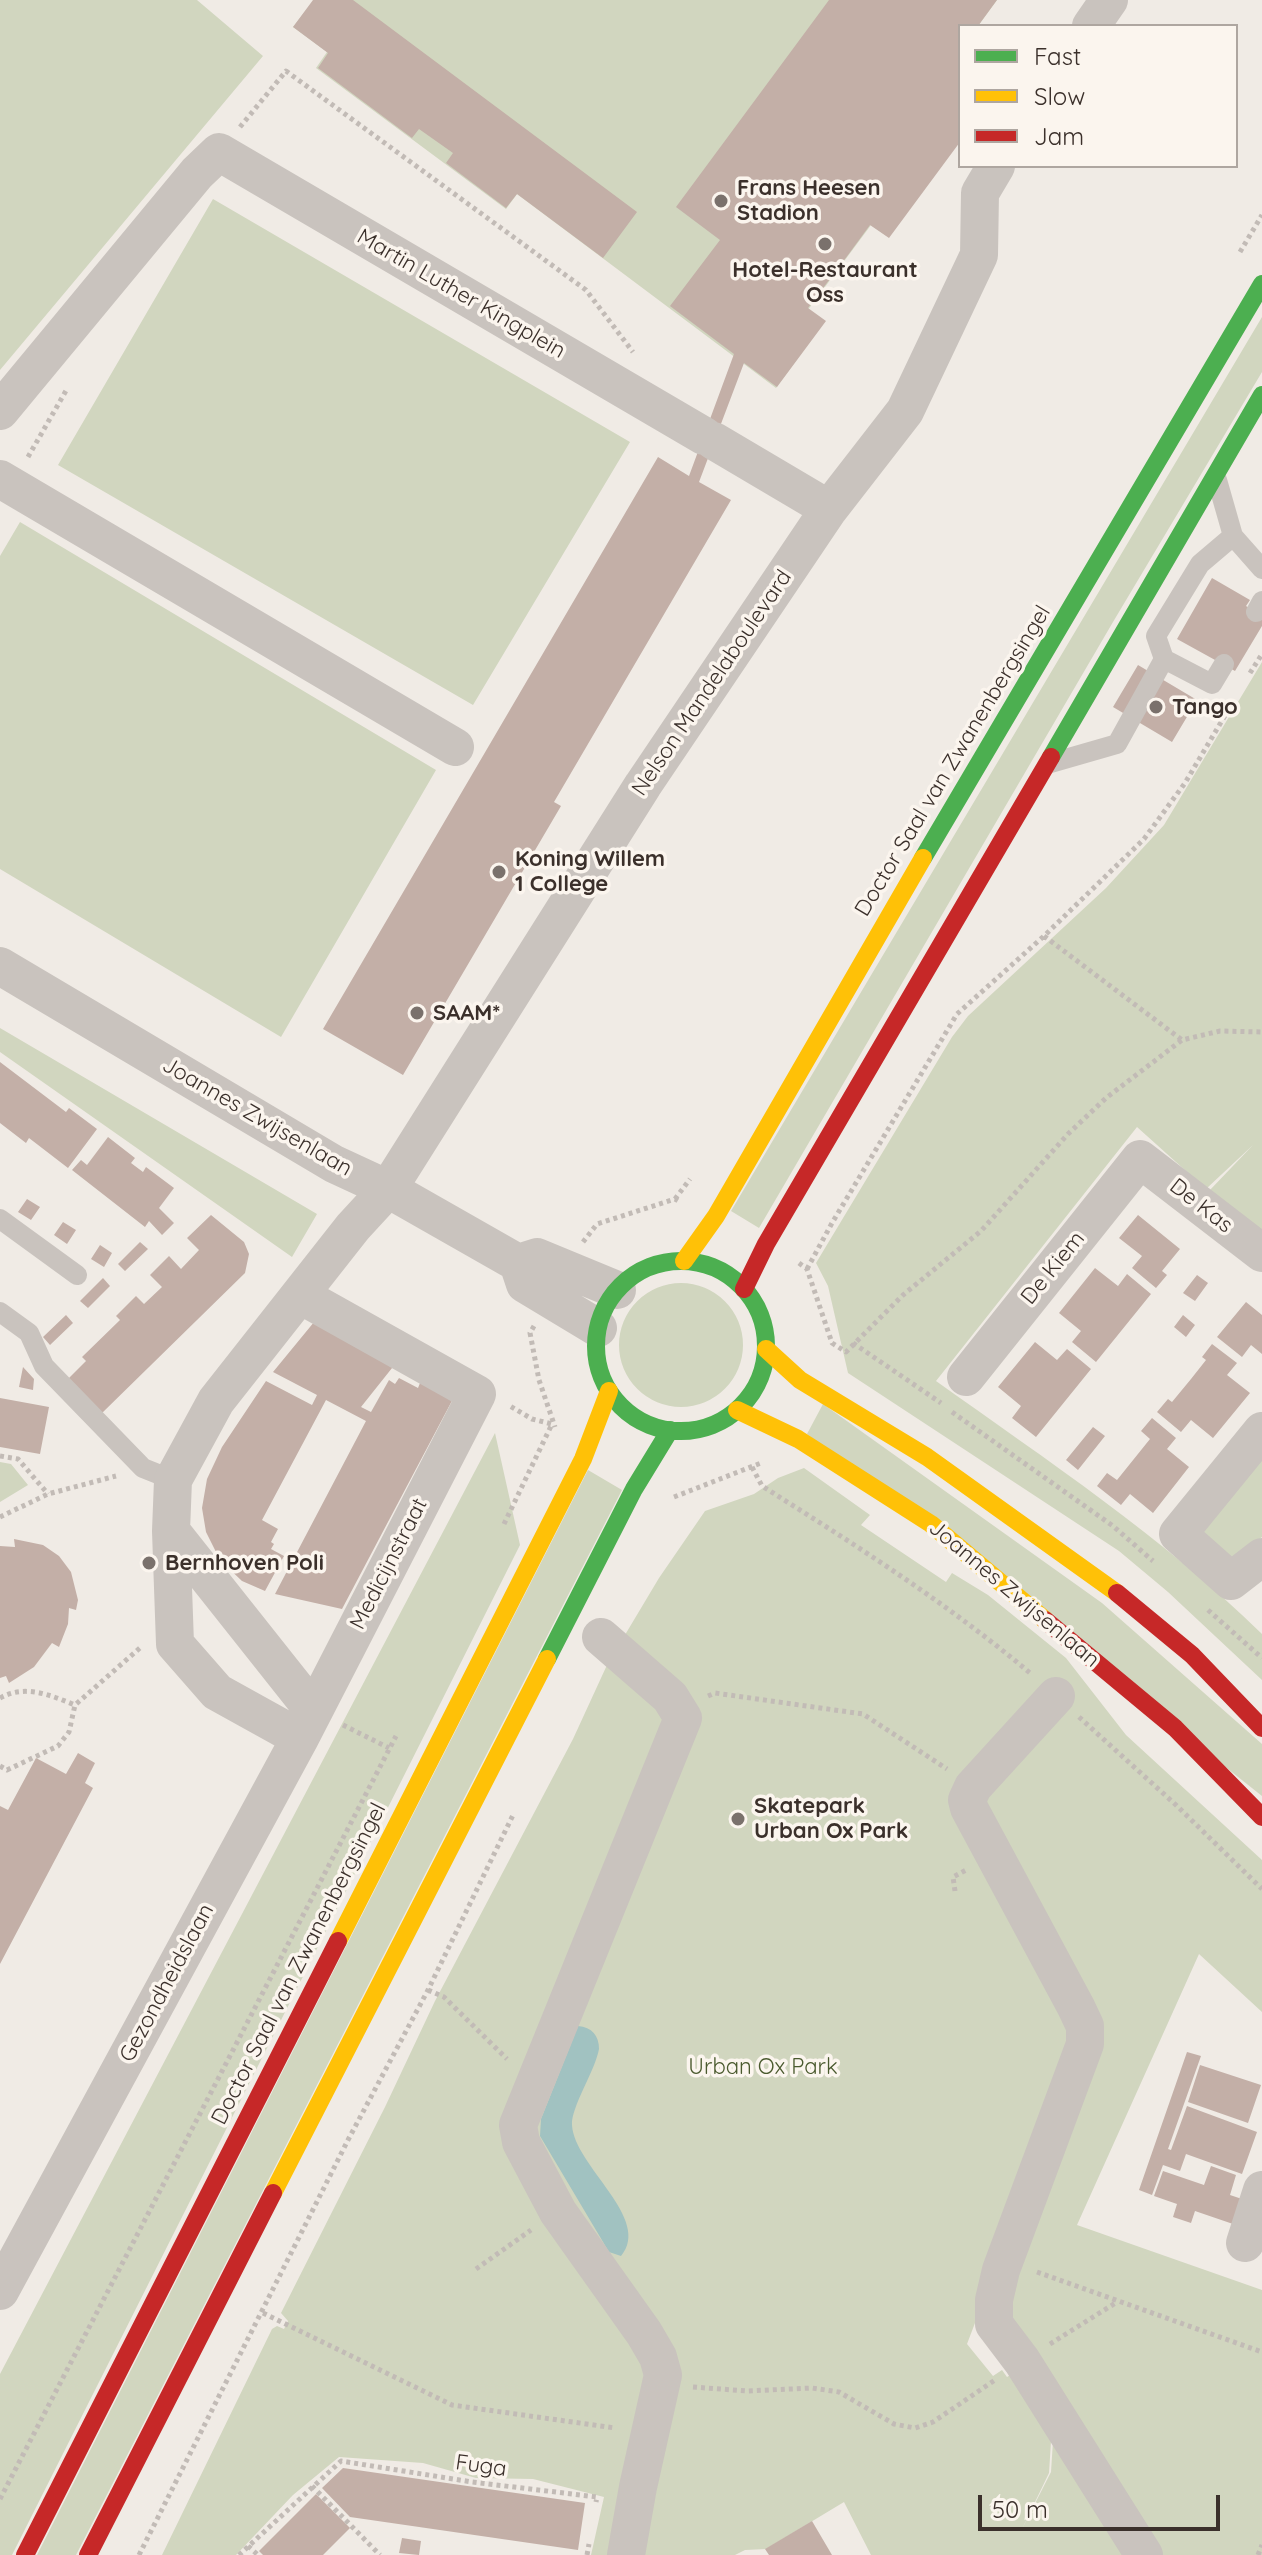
<!DOCTYPE html>
<style>
body{margin:0}
#map{position:relative;width:1262px;height:2555px;overflow:hidden;background:#f0ebe5;font-family:Quicksand,sans-serif}
canvas{display:block}
.legend{position:absolute;left:958px;top:24px;width:280px;height:144px;box-sizing:border-box;background:#fbf5ee;border:2px solid #aea6a0;margin:0;padding:10px 14px;list-style:none;font-size:24px;color:#3b302b}
.legend li{display:flex;align-items:center;gap:16px;height:40px}
.legend b{width:40px;border:2px solid #aea6a0}
.scale{position:absolute;left:978px;top:2495px;width:242px;height:36px;box-sizing:border-box;border:4px solid #3b302b;border-top:0;padding-left:10px;font-size:24px;line-height:28px;white-space:nowrap;color:#3b302b;-webkit-text-stroke:6px #fbf5ee;paint-order:stroke}
</style>
<div id="map">
<canvas width="1262" height="2555"></canvas>
<ul class="legend">
<li><b style="height:10px;background:#4caf50"></b>Fast</li>
<li><b style="height:10px;background:#ffc107"></b>Slow</li>
<li><b style="height:10px;background:#c62828"></b>Jam</li>
</ul>
<div class="scale">50 m</div>
</div>
<script>
const ctx = document.querySelector('canvas').getContext('2d');
ctx.lineJoin = 'round';
function fill(path, color) { ctx.fillStyle = color; ctx.fill(path, 'evenodd'); }
function strokePath(path, color, width, dash) { ctx.strokeStyle = color; ctx.lineWidth = width; ctx.lineCap = dash ? 'butt' : 'round'; ctx.setLineDash(dash || []); ctx.stroke(path); }
function label(font, color, halo, rows, align = 'center') {
  ctx.font = font + ' Quicksand,sans-serif'; ctx.lineWidth = 7; ctx.setLineDash([]); ctx.textBaseline = 'middle'; ctx.strokeStyle = halo; ctx.fillStyle = color; for (const [text, x, y, turn = 0] of rows) {
    ctx.save(); ctx.translate(x, y); ctx.rotate((+turn || 0) * Math.PI / 180); ctx.textAlign = isNaN(turn) ? turn : align; if (halo) ctx.strokeText(text, 0, 0); ctx.fillText(text, 0, 0); ctx.restore();
  }
}
fill(new Path2D(`
 M0 0H197L263 56 0 370Z
 M314 0H997L978 26H960V141L888 237 871 225 787 338 803 351 776 388 517 194 506 209 316 68 327 52 293 27Z
 M213 199 630 442 473 705 58 465Z
 M1262 317V372L1113 622 759 1228 731 1211Z
 M20 522 436 770 281 1037 0 869V556Z
 M1262 662V1234L1209 1191 1253 1145 1206 1189 1137 1127 936 1381C1048 1461 1163 1537 1262 1634V1680L1168 1592 1119 1551 848 1373 828 1286 816 1263 952 1037 968 1016 1106 888 1164 825Z
 M0 1028 317 1214 292 1257 0 1052Z
 M619 1345a62 62 0 1 1 124 0a62 62 0 1 1-124 0Z
 M823 1404 1102 1603 1262 1744V1796L807 1434Z
 M495 1433 520 1545 12 2555H0V2374Z
 M1262 1445V1537L1233 1559 1195 1529Z
 M0 1462 11 1464 28 1485 0 1502Z
 M804 1468 870 1515 861 1525 946 1582 952 1573 988 1595 1066 1658 1126 1735 1262 1860V2012L1199 1954 1077 2225 1262 2290V2555H871L844 2502 766 2549 745 2550 735 2555H591L604 2497 533 2479 476 2478 423 2463 339 2457 293 2495 236 2555H162L272 2329 277 2326 284 2329 288 2321 281 2313 385 2107 435 2001 573 1739 607 1665 659 1578 705 1511 754 1494 778 1478ZM986 2294 1054 2425 1051 2472 1022 2529 1049 2473 1052 2426 1018 2370 1007 2377 1002 2370 993 2376 967 2344Z
 M588 1470 622 1490 76 2555H37Z`), '#d1d6bf');
fill(new Path2D(`
 M578 2026C592 2027 599 2036 599 2049 595 2071 571 2107 572 2125 574 2166 653 2219 621 2256L609 2252 540 2136 541 2119Z`), '#a1c2c1');
fill(new Path2D(`
 M313 0H353L637 212 603 258 517 194 506 208 446 163 453 153 419 129 412 138 318 68 328 53 293 27Z
 M829 0H997L978 26H960V142L889 238 870 225 848 255 808 308 826 321 777 387 744 363 699 482 731 500 554 802 561 806 403 1075 323 1029 658 457 689 476 734 354 670 306 720 240 676 207Z
 M1212 578 1250 600 1246 606 1262 616V626L1235 671 1177 639Z
 M1138 665 1197 700 1172 742 1113 707Z
 M0 1062 66 1112 69 1108 97 1129 68 1168 29 1138 26 1143 0 1123Z
 M108 1137 135 1158 131 1163 143 1172 146 1167 174 1188 159 1208 174 1223 162 1235 149 1221 145 1227 72 1170 81 1160 87 1165Z
 M27 1199 40 1207 31 1220 18 1212Z
 M211 1215 244 1242 249 1254 245 1273 101 1414 68 1379 86 1361 82 1357 120 1320 116 1316 136 1296 144 1304 162 1287 150 1275 169 1256 181 1269 199 1250 187 1238Z
 M1138 1215 1180 1249 1162 1271 1167 1275 1156 1288 1132 1268 1142 1256 1119 1238Z
 M63 1222 76 1230 67 1244 54 1235Z
 M140 1242 148 1249 125 1271 118 1264Z
 M100 1245 112 1253 104 1267 91 1259Z
 M1095 1268 1118 1286 1127 1274 1151 1294 1096 1362 1072 1342 1081 1331 1059 1313Z
 M1197 1275 1208 1283 1195 1301 1183 1293Z
 M103 1278 110 1286 88 1308 80 1301Z
 M1246 1302 1262 1315V1354L1251 1345 1242 1357 1217 1337Z
 M66 1315 73 1323 50 1345 43 1337Z
 M1183 1315 1195 1325 1186 1337 1174 1327Z
 M319 1316 396 1363 361 1407 371 1412 389 1380 395 1384 399 1378 418 1388 420 1383 454 1397 342 1609 275 1594 366 1421 326 1400 262 1520 278 1529 271 1542 274 1544 271 1549 284 1556 265 1591 242 1581 220 1560 206 1532 202 1508 207 1479 222 1447 266 1381 312 1405 317 1395 273 1372Z
 M1035 1342 1057 1360 1067 1349 1091 1369 1036 1437 1012 1418 1021 1406 998 1387Z
 M1212 1344 1237 1363 1227 1375 1250 1393 1213 1438 1191 1420 1181 1432 1157 1412 1168 1399 1172 1402 1191 1379 1206 1360 1202 1357Z
 M23 1367 34 1379 33 1390 19 1387Z
 M0 1398 49 1407 40 1454 0 1447Z
 M1152 1418 1176 1438 1167 1449 1189 1467 1153 1513 1130 1494 1121 1505 1097 1486 1107 1473 1117 1480 1150 1439 1141 1431Z
 M1093 1427 1105 1436 1078 1470 1066 1460Z
 M14 1539 43 1545 59 1556 71 1572 78 1600 76 1610 69 1608 68 1624 59 1647 52 1643 34 1667 9 1683 6 1676 0 1678V1546L15 1547Z
 M78 1753 95 1763 85 1783 93 1788 0 1964V1806L8 1810 36 1758 66 1774Z
 M1187 2052 1201 2056 1168 2149 1171 2150 1187 2106 1257 2132 1242 2174 1186 2154 1180 2171 1163 2165 1152 2195 1139 2190Z
 M1200 2065 1261 2085 1248 2123 1188 2102Z
 M1211 2166 1236 2175 1230 2195 1242 2199 1233 2224 1195 2211 1191 2223 1173 2217 1177 2204 1154 2196 1163 2171 1204 2185Z
 M343 2468 585 2503 578 2550 350 2517 322 2488Z
 M316 2494 350 2528 323 2555H263L259 2551Z
 M812 2521 832 2555H769L765 2549Z
 M402 2538 421 2541 419 2555 399 2553Z`), '#c3afa7');
strokePath(new Path2D(`
 M240 127 286 71 586 290 633 352
 M1240 252 1262 215
 M28 457 67 389
 M1250 673 1262 654
 M1044 936 1182 1040
 M675 1199 690 1179
 M583 1242 597 1224 675 1199 680 1202
 M799 1263 807 1269 832 1343 846 1352 903 1295 981 1231 1068 1134 1106 1098 1182 1040 1220 1031 1262 1032
 M807 1269 832 1223 957 1014 1044 936 1144 839 1185 783 1233 702
 M534 1326 530 1333 539 1380 555 1427
 M853 1343 941 1403
 M952 1412 1113 1526 1153 1561
 M0 1456 18 1459 48 1494
 M752 1467 762 1486C854 1544 947 1603 1030 1673
 M674 1497 761 1463
 M0 1517 48 1494 116 1476
 M504 1524 552 1424 532 1419 510 1406
 M1208 1610 1262 1658
 M708 1696 715 1693 863 1714 947 1769
 M0 1698C25 1684 50 1695 75 1705
 M1079 1717 1176 1805 1262 1889
 M343 1725 389 1748
 M0 1766 7 1770 58 1746 69 1732 75 1705 141 1647
 M955 1891 953 1877 966 1870
 M428 1990 444 1997 507 2059
 M476 2269 531 2230
 M1037 2272 1262 2352
 M263 2313 452 2405 615 2428
 M1050 2344 1117 2302
 M693 2387 747 2391 812 2388 839 2392 894 2424 915 2428 933 2422 995 2380
 M312 2486 380 2555
 M0 2499 396 1736
 M248 2546 258 2555
 M139 2555 348 2140 428 1990 514 1813
 M239 2555 341 2461 472 2482 597 2497 596 2502
 M587 2555 589 2544
 M1258 2555 1262 2545`), '#c2bbb6', 5, [4, 4]);
strokePath(new Path2D(`
 M1233 536 1262 569
 M1256 612 1262 601
 M1164 659 1212 684 1224 664
 M1051 763 1117 744 1164 659 1156 636 1200 564 1233 536 1217 480
 M0 1219 77 1275
 M0 1312 29 1333 44 1366 143 1468 173 1480`), '#c9c3be', 20);
strokePath(new Path2D(`
 M1091 26 1109 0
 M0 411 197 173 219 152 704 436
 M714 441 829 509
 M0 479 455 747
 M0 966 334 1164 388 1189 518 1263 525 1284 598 1328
 M518 1263 537 1257 617 1290
 M966 1377 1140 1159 1262 1253
 M1262 1431 1178 1534 1231 1581 1262 1557
 M171 1531 313 1710
 M601 1637 670 1697 683 1718 518 2125 521 2142 558 2212 644 2333 658 2357 663 2375 638 2487 626 2555
 M1056 1696 973 1787 967 1800 969 1808 1076 2007 1085 2026V2044L1001 2270 994 2300V2324L1022 2361 1144 2555
 M300 1738 217 1692 175 1644 171 1531 173 1480 216 1401 353 1227 388 1189 643 785 829 509 905 411 979 255 980 193 996 166
 M1245 2243 1262 2190
 M0 2291 300 1738 477 1394 300 1295`), '#c9c3be', 38);
strokePath(new Path2D(`
 M1051 757 1262 395
 M923 858 1262 284
 M596 1346a85 85 0 1 1 170 0a85 85 0 1 1-170 0Z
 M547 1659 634 1489 670 1430`), '#4caf50', 18);
strokePath(new Path2D(`
 M684 1261 716 1216 923 858
 M766 1349 800 1380 927 1457 1117 1593
 M737 1410 798 1439 931 1524 1045 1620
 M338 1941 583 1459 609 1391
 M273 2193 547 1659`), '#ffc107', 18);
strokePath(new Path2D(`
 M744 1289 766 1244 1051 757
 M1117 1593 1192 1655 1262 1728
 M1045 1620 1175 1728 1262 1817
 M25 2555 338 1941
 M88 2555 273 2193`), '#c62828', 18);
for (const [x, y, r, color] of [
 [721,201,8,"#7a716c"],
 [825,244,8,"#7a716c"],
 [1156,707,8,"#7a716c"],
 [499,872,8,"#7a716c"],
 [417,1013,8,"#7a716c"],
 [149,1563,8,"#7a716c"],
 [738,1819,8,"#7a716c"]
]) { const dot = new Path2D(); dot.arc(x, y, r, 0, 2 * Math.PI); ctx.fillStyle = color; ctx.fill(dot); strokePath(dot, '#fbf5ee', 3); }
label('bold 22px', '#3b302b', '#fbf5ee', [
 ["Frans Heesen",737,188],
 ["Stadion",737,213],
 ["Hotel-Restaurant",825,270,"center"],
 ["Oss",825,295,"center"],
 ["Tango",1172,707],
 ["Koning Willem",515,859],
 ["1 College",515,884],
 ["SAAM*",433,1013],
 ["Bernhoven Poli",165,1563],
 ["Skatepark",754,1806],
 ["Urban Ox Park",754,1831]
], 'left');
label('22px', '#3b302b', '#fbf5ee', [
 ["Martin Luther Kingplein",461,294,30],
 ["Nelson Mandelaboulevard",712,683,-56],
 ["Doctor Saal van Zwanenbergsingel",953,761,-59],
 ["Joannes Zwijsenlaan",257,1117,30],
 ["De Kas",1201,1206,38],
 ["De Kiem",1053,1268,-51],
 ["Medicijnstraat",389,1564,-63],
 ["Joannes Zwijsenlaan",1014,1594,40],
 ["Doctor Saal van Zwanenbergsingel",299,1964,-63],
 ["Gezondheidslaan",167,1983,-62],
 ["Fuga",481,2466,8]
]);
label('22px', '#4a5a2e', '#fbf5ee', [
 ["Urban Ox Park",763,2067]
]);
</script>
